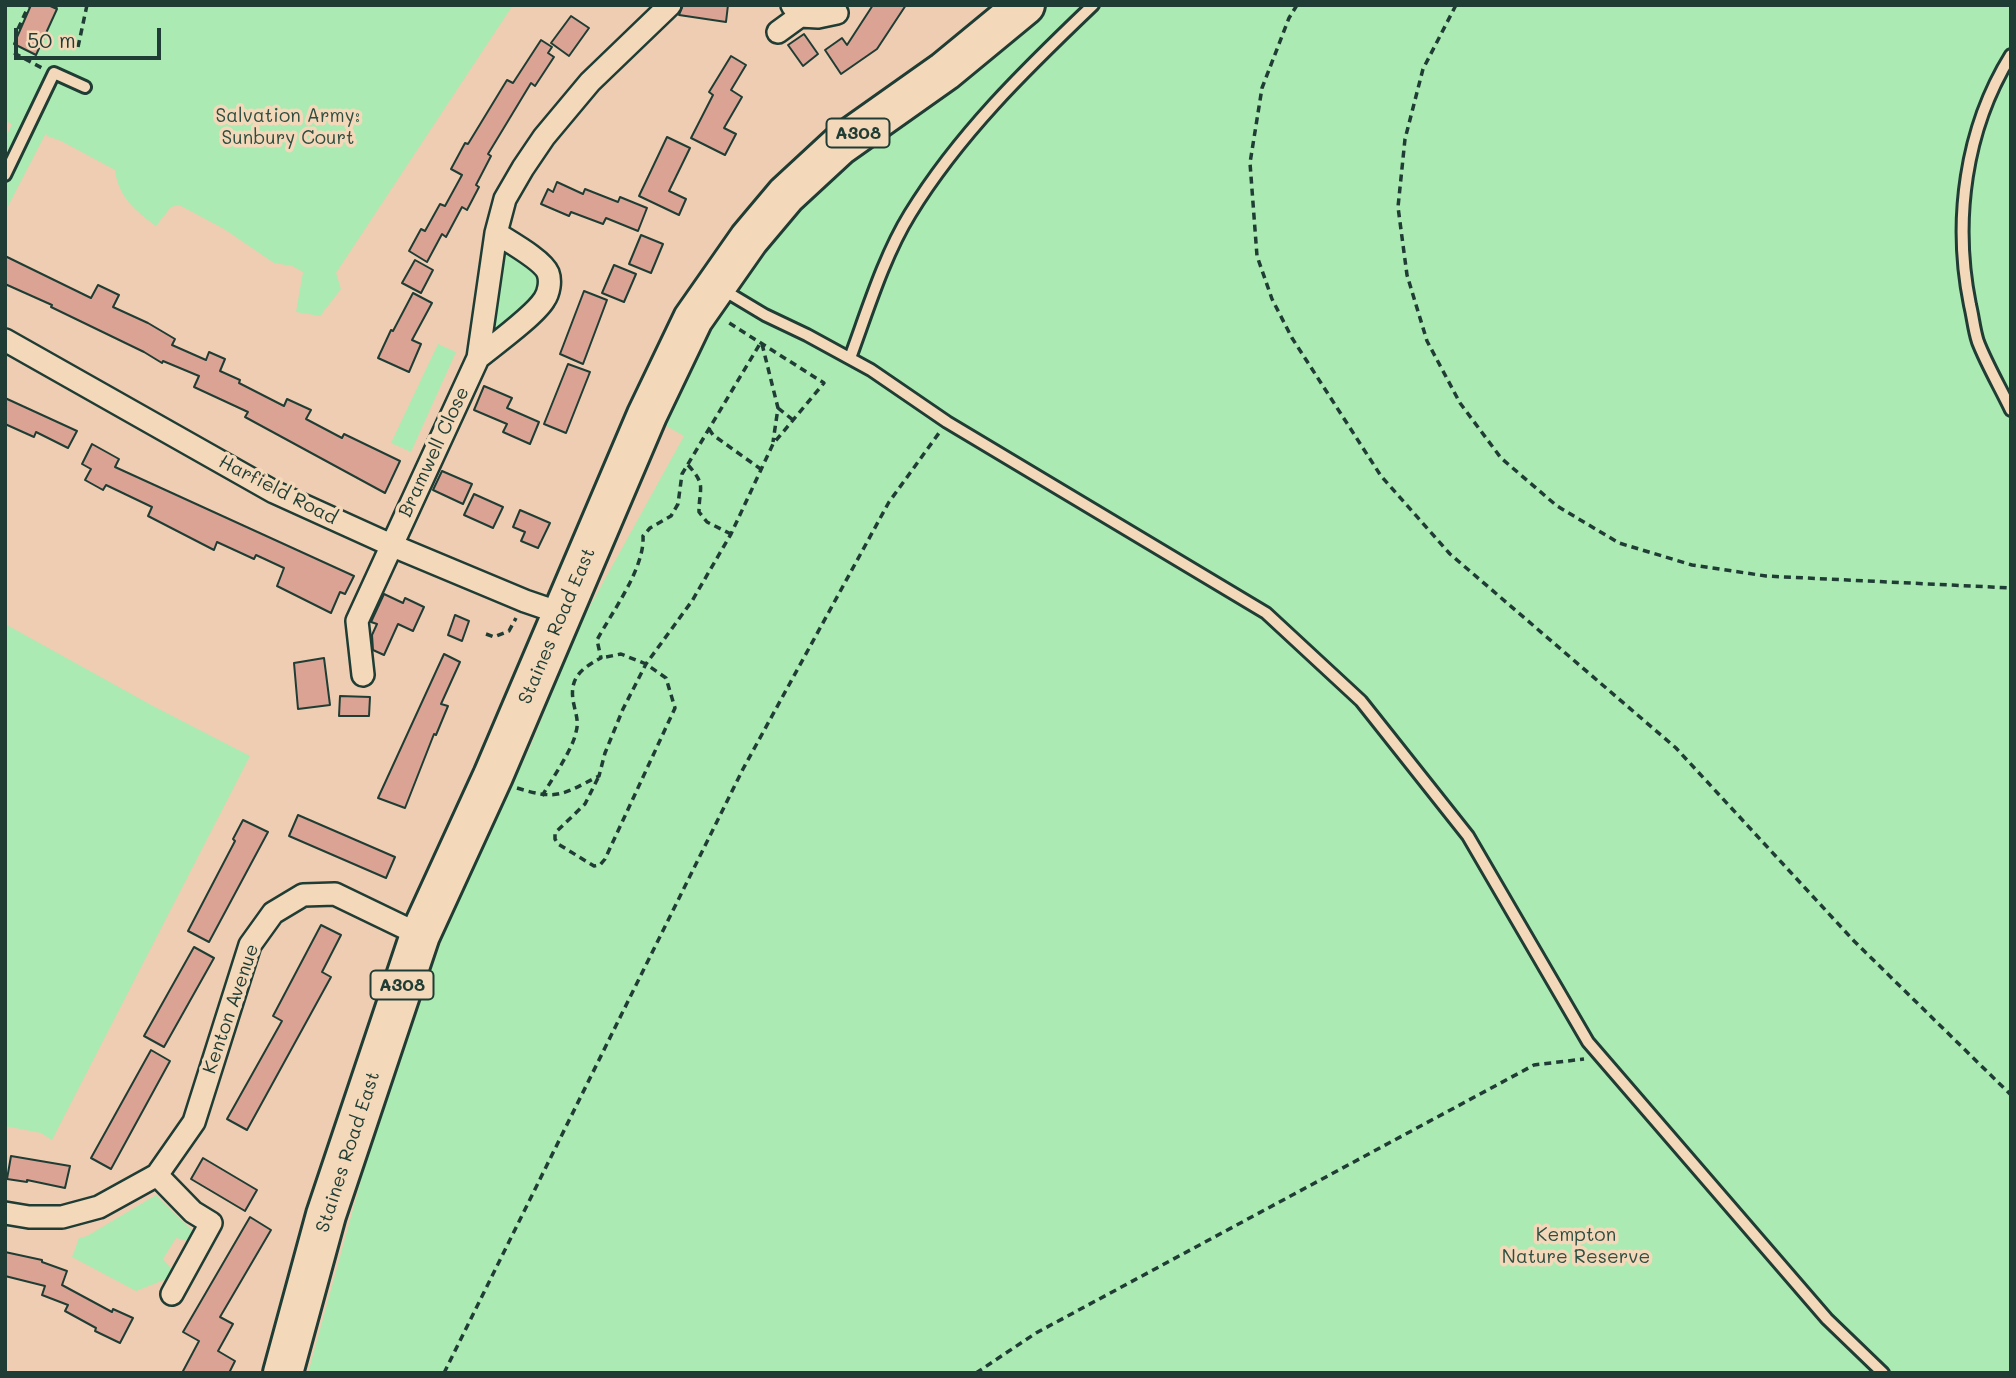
<!DOCTYPE html>
<style>
body{margin:0}
#map{position:relative;width:2016px;height:1378px;overflow:hidden;background:#efcdb2;font-family:Mali,sans-serif}
canvas{display:block}
.frame{position:absolute;inset:0;border:7px solid #1f3d34;pointer-events:none}
.scale{position:absolute;left:14px;top:28px;width:147px;height:32px;box-sizing:border-box;border:4px solid #1f3d34;border-top:0;padding-left:9px;font-size:21px;line-height:24px;white-space:nowrap;color:#1f3d34;-webkit-text-stroke:5px #f4d8ba;paint-order:stroke}
</style>
<div id="map">
<canvas width="2016" height="1378"></canvas>
<div class="frame"></div>
<div class="scale">50 m</div>
</div>
<script>
const ctx = document.querySelector('canvas').getContext('2d');
ctx.lineJoin = 'round';
function fill(path, color) { ctx.fillStyle = color; ctx.fill(path, 'evenodd'); }
function strokePath(path, color, width, dash) { ctx.strokeStyle = color; ctx.lineWidth = width; ctx.lineCap = dash ? 'butt' : 'round'; ctx.setLineDash(dash || []); ctx.stroke(path); }
function label(font, color, halo, rows, align = 'center') {
  ctx.font = font + ' Mali,sans-serif'; ctx.lineWidth = 7; ctx.setLineDash([]); ctx.textBaseline = 'middle'; ctx.strokeStyle = halo; ctx.fillStyle = color; for (const [text, x, y, turn = 0] of rows) {
    ctx.save(); ctx.translate(x, y); ctx.rotate((+turn || 0) * Math.PI / 180); ctx.textAlign = isNaN(turn) ? turn : align; if (halo) ctx.strokeText(text, 0, 0); ctx.fillText(text, 0, 0); ctx.restore();
  }
}
fill(new Path2D(`
 M5 5H513L336 273 341 289 320 316 296 312 303 272 292 266 274 263 224 229 179 205 171 207 156 226C135 211 118 196 115 170L61 141 47 136 46 133 5 212V139L12 124 5 121Z
 M1025 5H2011V1373H308L363 1173 449 918 531 745 579 626 684 436 647 415 749 239Z
 M496 233 541 264 549 287 478 358Z
 M438 344 456 352 411 452 391 443Z
 M5 624 153 706 250 756 52 1140 41 1133 5 1126Z
 M156 1195 193 1231 187 1241 176 1238 163 1259 173 1271 169 1278 136 1291 72 1257 79 1238 87 1236Z`), '#abeab2');
const building = new Path2D(`
 M31 5H48L57 9 36 55 14 44Z
 M683 5H728L726 22 679 15Z
 M873 5H906L877 49 841 74 825 50 842 38 847 45Z
 M571 16 589 28 569 56 551 43Z
 M804 34 818 54 803 66 788 45Z
 M541 40 552 47 548 53 554 57 535 86 531 83 488 154 491 156 476 185 479 187 467 210 462 207 446 237 442 234 427 262 409 251 421 229 425 231 440 204 445 206 462 175 451 169 465 143 468 144 507 80 513 83Z
 M731 56 746 65 731 90 742 97 724 128 736 134 725 155 691 138 713 95 709 92Z
 M667 137 690 148 669 191 686 199 679 215 639 196Z
 M557 182 583 194 585 189 618 202 620 197 647 208 638 231 606 218 603 224 571 212 569 216 541 204 548 189 553 192Z
 M641 235 663 244 651 273 629 264Z
 M5 256 91 298 98 285 119 295 113 307 148 323 175 339 172 345 206 360 209 352 225 359 220 371 240 380 239 383 284 406 287 399 311 410 306 419 342 438 344 434 400 461 385 493 245 417 248 412 194 387 199 376 163 361 162 363 144 352 51 307 52 305 5 284Z
 M415 260 433 270 421 293 402 283Z
 M614 265 636 274 624 302 602 293Z
 M584 291 607 300 583 364 560 354Z
 M413 293 432 303 412 340 421 344 409 372 378 358 391 330 393 331Z
 M568 364 590 372 566 433 544 424Z
 M484 386 512 398 507 408 539 422 530 444 503 432 507 424 474 410Z
 M5 398 77 431 68 448 36 432 34 437 5 424Z
 M92 444 119 459 115 467 354 576 345 594 340 592 331 613 277 586 284 568 256 555 254 559 217 542 214 550 148 516 152 507 106 485 103 490 85 480 91 469 82 464Z
 M442 471 472 484 463 504 433 490Z
 M474 494 503 507 493 528 464 515Z
 M520 510 550 523 538 548 521 541 525 532 513 527Z
 M384 594 403 603 405 598 424 607 413 631 398 624 384 655 373 650 372 635 377 624 371 622Z
 M455 615 469 621 462 641 448 635Z
 M444 654 460 662 441 704 448 706 436 735 434 734 405 808 378 798Z
 M324 658 330 705 298 709 294 663Z
 M340 696 370 697 369 716H339Z
 M298 815 395 857 386 878 289 836Z
 M243 820 268 832 209 942 188 931 235 841 233 839Z
 M321 925 341 935 322 972 331 977 247 1130 227 1119 282 1021 273 1016Z
 M194 947 214 958 164 1047 144 1036Z
 M151 1050 170 1061 111 1169 91 1158Z
 M11 1156 70 1166 65 1188 27 1180V1182L7 1179Z
 M203 1158 257 1190 245 1211 191 1179Z
 M250 1217 271 1230 220 1317 233 1324 218 1351 235 1361 229 1373H182L199 1341 183 1332Z
 M5 1252 42 1260V1262L67 1271 62 1285 112 1312 113 1309 133 1318 120 1343 95 1331 96 1328 65 1311 68 1305 42 1295 45 1286 5 1276Z`);
fill(building, '#daa393');
strokePath(building, '#1f3d34', 2);
const lane = new Path2D(`
 M2011 55C1965 129 1953 221 1970 305 1973 317 1974 330 1978 342 1987 365 2000 387 2011 410
 M5 175 54 73 85 87
 M720 288 765 315 807 335 871 370 947 422 1266 613 1361 701 1468 836 1588 1042 1827 1319 1883 1373
 M850 358C867 312 884 256 910 214 959 134 1025 70 1093 5`);
const street = new Path2D(`
 M792 5 800 16 818 17 837 13
 M778 32 800 16
 M5 340 274 492 391 545 525 601 563 614
 M478 358C494 345 534 316 544 300 549 293 551 281 548 273 543 260 508 241 496 233
 M363 675 357 621 478 358 496 233 505 199 523 168 544 137 590 82 670 5
 M157 1175 193 1212 211 1223 172 1294
 M5 1213 29 1217H62L99 1207 157 1175 194 1122 250 945 273 913 303 895 335 894 420 935`);
const highway = new Path2D(`
 M283 1373 326 1215 420 935 493 776 647 415 693 319 749 239 786 195 839 146 945 71 1025 5`);
strokePath(lane, '#1f3d34', 16);
strokePath(street, '#1f3d34', 26);
strokePath(highway, '#1f3d34', 44);
strokePath(new Path2D(`
 M51 5 60 9
 M1297 5 1289 18 1262 88 1250 163 1257 256 1272 299 1292 338 1381 476 1450 554 1676 748 1854 941 2011 1095
 M1456 5 1423 69 1405 139 1398 207 1407 275 1427 341 1460 403 1501 458 1557 506 1619 543 1692 565 1766 576 2011 588
 M18 29 29 5
 M78 47 87 5
 M14 53 42 68
 M762 344 778 408 773 442
 M778 408 793 420
 M709 429 713 435 762 470
 M688 465C707 486 699 487 699 512L707 522 731 534
 M486 634 494 637 509 631 516 618
 M598 778 585 804 555 833V839L558 844 594 866 600 865 605 859 675 708 666 678 646 664 621 654 601 658
 M517 788C558 801 563 794 599 776L605 753 623 709 646 664 692 601 731 534 773 444 824 383 726 321
 M542 796C552 779 573 749 576 732 579 722 576 715 574 705 568 679 580 669 601 658L597 640C612 612 645 568 643 536L650 528 671 516 678 504 682 474 761 342
 M444 1373 743 769 889 502 939 433
 M976 1373 1036 1333 1534 1065 1584 1059`), '#1f3d34', 3.5, [7, 5]);
strokePath(lane, '#f4d8ba', 10);
strokePath(street, '#f4d8ba', 21);
strokePath(highway, '#f4d8ba', 38);
for (const [x, y, w] of [
 [858,133,63],
 [402,985,63]
]) { const box = new Path2D(); box.roundRect(x - w / 2, y - 14.5, w, 29, 5); ctx.fillStyle = '#f4d8ba'; ctx.fill(box); strokePath(box, '#1f3d34', 2); }
label('bold 18px', '#1f3d34', null, [
 ["A308",858,133],
 ["A308",402,985]
]);
label('19px', '#2d4e41', '#f4d8ba', [
 ["Salvation Army:",288,116],
 ["Sunbury Court",288,138],
 ["Kempton",1576,1235],
 ["Nature Reserve",1576,1257]
]);
label('19px', '#1f3d34', '#f4d8ba', [
 ["Bramwell Close",434,452,-65],
 ["Harfield Road",278,490,27],
 ["Staines Road East",557,626,-67],
 ["Kenton Avenue",231,1009,-71],
 ["Staines Road East",348,1152,-72]
]);
</script>
